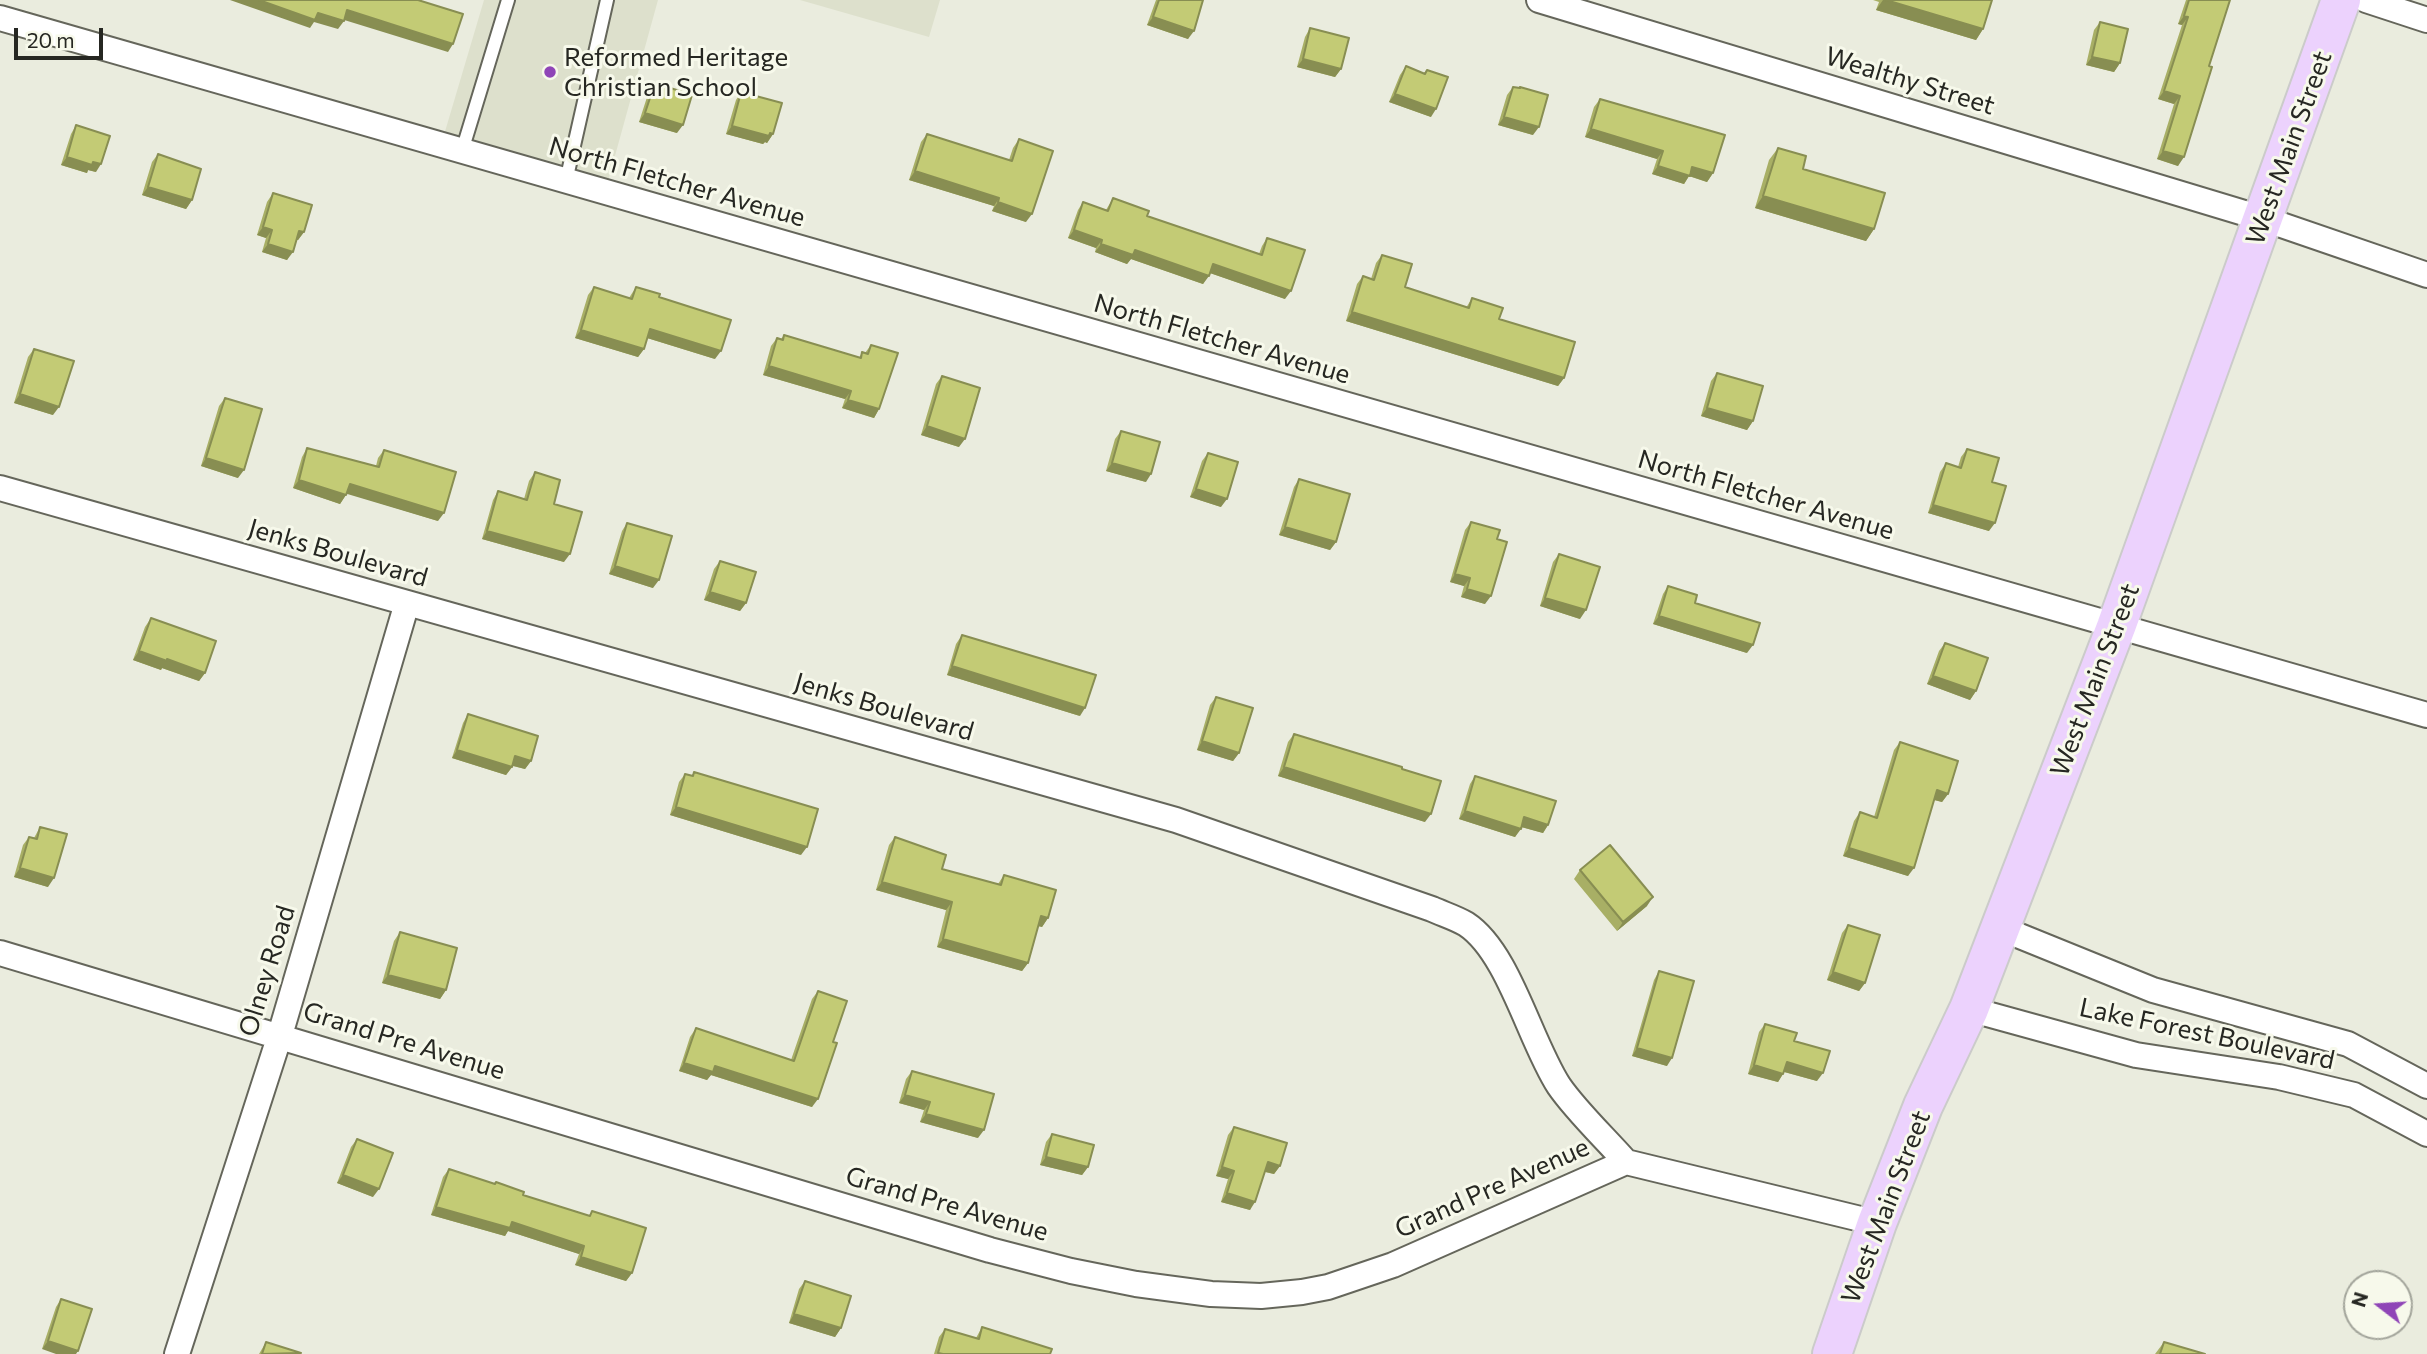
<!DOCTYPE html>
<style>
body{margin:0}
#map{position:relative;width:2427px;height:1354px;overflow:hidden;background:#eaecde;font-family:Commissioner,sans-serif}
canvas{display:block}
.north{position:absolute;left:2343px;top:1270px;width:70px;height:70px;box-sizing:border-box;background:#f7f9eb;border:2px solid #a3a59b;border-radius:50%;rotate:287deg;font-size:19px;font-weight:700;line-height:28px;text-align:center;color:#262722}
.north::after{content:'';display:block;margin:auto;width:24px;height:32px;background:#8f45b7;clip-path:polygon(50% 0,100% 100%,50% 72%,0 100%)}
.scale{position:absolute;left:14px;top:28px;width:89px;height:32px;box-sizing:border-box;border:4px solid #262722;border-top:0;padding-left:9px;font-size:21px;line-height:24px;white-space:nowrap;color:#262722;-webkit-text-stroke:5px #f7f9eb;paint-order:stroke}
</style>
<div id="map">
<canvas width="2427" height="1354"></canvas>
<div class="north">N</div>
<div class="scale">20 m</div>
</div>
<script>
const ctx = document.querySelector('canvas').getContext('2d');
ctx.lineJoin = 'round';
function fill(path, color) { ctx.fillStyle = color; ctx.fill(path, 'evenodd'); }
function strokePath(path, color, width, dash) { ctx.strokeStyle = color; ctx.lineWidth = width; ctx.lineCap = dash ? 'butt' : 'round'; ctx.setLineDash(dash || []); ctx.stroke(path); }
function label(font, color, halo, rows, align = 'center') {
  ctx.font = font + ' Commissioner,sans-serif'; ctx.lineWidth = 6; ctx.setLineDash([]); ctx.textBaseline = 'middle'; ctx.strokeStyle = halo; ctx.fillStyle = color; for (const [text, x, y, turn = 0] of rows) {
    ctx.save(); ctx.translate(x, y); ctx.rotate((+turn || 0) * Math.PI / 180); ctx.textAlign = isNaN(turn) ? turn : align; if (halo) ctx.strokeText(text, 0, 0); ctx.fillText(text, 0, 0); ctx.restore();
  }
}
fill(new Path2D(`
 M484 0H658L605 192 441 145Z
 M800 0H940L929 37Z`), '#dde0cc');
const lane = new Path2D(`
 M462 151 508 0
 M566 181 607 0`);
const street = new Path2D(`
 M1539 0 2264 219 2427 275
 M2366 0 2427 20
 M0 18 2427 715
 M0 488 1176 820 1432 909C1443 914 1456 918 1466 924 1509 952 1530 1042 1559 1086 1577 1112 1605 1138 1626 1162
 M2000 928 2153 990 2348 1044 2427 1086
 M0 953 990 1250 1071 1271 1136 1284 1211 1294 1261 1296 1302 1292 1328 1287 1393 1265 1626 1162 1877 1223
 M1969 1009 2136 1055 2279 1077 2354 1095 2427 1134
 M177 1354 280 1035 407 603`);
const primary = new Path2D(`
 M1832 1354 1877 1223 1923 1106 1969 1009 2116 627 2341 0`);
strokePath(lane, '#65665b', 16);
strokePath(street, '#65665b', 28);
strokePath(primary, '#cbcbca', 42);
strokePath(lane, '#fff', 12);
strokePath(street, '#fff', 24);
strokePath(primary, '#ecd2fd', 38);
fill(new Path2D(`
 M1156 0H1203L1188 39 1147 25Z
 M1873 0H1992L1983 29 1976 40 1876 10 1879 2Z
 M2186 0H2230L2178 166 2157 159 2174 104 2158 99 2182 25 2178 24Z
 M2100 22 2120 63 2114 72 2086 65 2094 30Z
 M1310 28 1341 69 1335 77 1297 67 1305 37Z
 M1406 66 1424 73 1427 70 1431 117 1389 102 1400 75Z
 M655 83 677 133 639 122 649 91Z
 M1513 87 1533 135 1498 125 1507 95Z
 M741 92 773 134 767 143 765 142 763 144 726 134 736 100Z
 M1600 99 1713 173 1707 182 1689 176 1684 184 1652 174 1657 159 1585 137 1594 107Z
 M76 125 96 172 88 170 87 173 61 165 71 134Z
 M927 134 1009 160 1013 148 1019 139 1026 222 992 211 994 206 909 180 921 142Z
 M1778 148 1874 229 1866 241 1755 208 1769 160Z
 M158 154 192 200 186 209 142 195 152 162Z
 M273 193 304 232 298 240H297L287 260 262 252 266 238 257 235 267 202Z
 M1113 198 1147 216 1259 254 1262 246 1267 238 1285 299 1210 273 1203 284 1131 259 1127 264 1095 252 1096 248 1068 238 1078 210 1083 202 1106 210Z
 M1382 255 1405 287 1466 308 1472 298 1499 319 1564 378 1558 386 1346 321 1357 284 1363 276 1371 279 1376 263Z
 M594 287 629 298 636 287 659 297 715 359 647 338 644 349 638 357 575 338 588 295Z
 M784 335 859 358 862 352 865 353 871 345 879 409 874 418 842 408 845 399 763 375 771 346 777 338 781 339Z
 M34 349 53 415 14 403 28 357Z
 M1717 373 1753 421 1747 430 1701 416 1711 381Z
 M942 376 959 447 921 435 936 384Z
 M225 398 238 478 201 466 219 406Z
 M1121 431 1146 482 1106 471 1115 439Z
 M307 448 376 466 378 458 384 450 438 521 347 493 340 504 293 488 302 457Z
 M1967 449 1992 482 1989 531 1928 513 1940 472 1946 463 1958 467 1961 457Z
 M1208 453 1221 507 1190 497 1202 461Z
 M535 472 554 504 564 562 482 539 493 500 498 491 524 499 529 481Z
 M1299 479 1336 542 1330 550 1279 535 1294 487Z
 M1471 522 1497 539 1485 604 1461 597 1464 586 1450 582 1465 530Z
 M627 523 653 588 609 574 622 531Z
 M1559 554 1580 619 1540 606 1553 562Z
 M720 561 746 603 740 611 704 600 714 569Z
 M1668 586 1695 603 1747 653 1653 624 1663 594Z
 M151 618 205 673 199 681 162 668 161 670 133 660 145 627Z
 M962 635 1080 716 947 675 956 644Z
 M1945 643 1976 691 1970 700 1927 684 1939 651Z
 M1216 697 1239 753 1233 761 1197 750 1210 705Z
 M468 714 531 761 525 769 513 766 506 775 452 758 463 723Z
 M1294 734 1402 769 1425 822 1278 776 1288 742Z
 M1900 742 1948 794 1942 802 1934 800 1908 876 1843 856 1854 821 1860 812 1874 817 1894 750Z
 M694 772 801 855 670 815 679 782 685 774 692 776Z
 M1475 776 1548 825 1543 833 1521 827 1515 837 1459 819 1470 784Z
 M40 827 48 887 14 877 23 845 29 837 34 838Z
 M895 837 942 869 998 884 1004 875 1048 918 1042 927 1038 926 1028 963 1022 971 937 947 946 910 876 890 889 845Z
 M1580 870 1647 906 1617 931 1574 879Z
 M1848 925 1865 983 1859 991 1827 980 1842 933Z
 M400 932 446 990 440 999 382 983 394 941Z
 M1659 971 1667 1066 1632 1056 1654 980Z
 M818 991 833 1042 812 1107 711 1075 707 1080 679 1071 690 1037 696 1028 791 1060 812 999Z
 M1765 1024 1794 1041 1817 1081 1784 1072 1778 1082 1748 1074 1759 1032Z
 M912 1071 978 1138 920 1122 924 1110 899 1103 906 1079Z
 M1234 1127 1280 1166 1274 1174 1265 1172 1250 1210 1221 1202 1228 1179 1216 1176 1228 1135Z
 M1052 1134 1088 1167 1082 1175 1040 1165 1046 1142Z
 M357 1139 373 1197 337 1183 351 1147Z
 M449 1169 494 1184 496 1182 523 1195 589 1216 592 1211 632 1273 626 1281 575 1265 579 1254 508 1231 505 1236 431 1215 443 1177Z
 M805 1281 841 1328 835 1337 789 1323 799 1289Z
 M61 1299 92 1309 42 1349 56 1307Z
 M982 1327 1050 1354H934L939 1337 945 1329 976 1338Z
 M266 1342 301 1354H259Z
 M2164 1342 2205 1354H2155Z`), '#a8af65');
fill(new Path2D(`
 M230 0H259L318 13 344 21 338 29 314 22 310 28Z
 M1883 0H1886L1983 29 1976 40 1876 10Z
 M347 10 453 44 448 52 341 19Z
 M2184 16 2188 17 2182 25 2178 24Z
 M1153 17 1194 31 1188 39 1147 25Z
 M2092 57 2120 63 2114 72 2086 65Z
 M1303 59 1341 69 1335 77 1297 67Z
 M2164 91 2180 96 2174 104 2158 99Z
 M1395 94 1436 109 1431 117 1389 102Z
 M645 113 683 125 677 133 639 122Z
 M1504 117 1539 127 1533 135 1498 125Z
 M732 126 773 134 767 143 765 142 763 144 726 134Z
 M1591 129 1663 151 1657 159 1585 137Z
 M2163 151 2184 157 2178 166 2157 159Z
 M67 157 93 162 101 164 96 172 88 170 87 173 61 165Z
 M1658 166 1692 167 1713 173 1707 182 1689 176 1684 184 1652 174Z
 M915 171 999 198 994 206 909 180Z
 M148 187 192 200 186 209 142 195Z
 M1763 196 1874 229 1866 241 1755 208Z
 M998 202 1032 214 1026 222 992 211Z
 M263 227 272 230 266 238 257 235Z
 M1074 230 1102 240 1096 248 1068 238Z
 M299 231 304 232 298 240 294 239Z
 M268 244 293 252 287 260 262 252Z
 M1101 244 1135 250 1209 276 1203 284 1131 259 1127 264 1095 252Z
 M1213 264 1291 291 1285 299 1207 272Z
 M1352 312 1564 378 1558 386 1346 321Z
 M650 329 721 351 715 359 644 337Z
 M581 330 644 349 638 357 575 338Z
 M769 366 851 391 845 399 763 375Z
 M20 394 59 407 53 415 14 403Z
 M848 400 879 409 874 418 842 408Z
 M1707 408 1753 421 1747 430 1701 416Z
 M927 426 965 439 959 447 921 435Z
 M206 458 244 470 238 478 201 466Z
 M1112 463 1151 474 1146 482 1106 471Z
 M299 480 346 495 340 504 293 488Z
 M350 484 444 513 438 521 344 493Z
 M1196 489 1227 499 1221 507 1190 497Z
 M1933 505 1995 523 1989 531 1928 513Z
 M1285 527 1336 542 1330 550 1279 535Z
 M487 531 570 554 564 562 482 539Z
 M615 566 659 580 653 588 609 574Z
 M1455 574 1470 578 1464 586 1450 582Z
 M1467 589 1491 596 1485 604 1461 597Z
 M710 592 746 603 740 611 704 600Z
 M1545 598 1586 610 1580 619 1540 606Z
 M1659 616 1753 645 1747 653 1653 624Z
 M139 651 167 659 205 673 199 681 162 668 161 670 133 660Z
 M952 666 1085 708 1080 716 947 675Z
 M1933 676 1976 691 1970 700 1927 684Z
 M1202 741 1239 753 1233 761 1197 750Z
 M457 750 512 767 506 775 452 758Z
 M515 756 531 761 525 769 510 765Z
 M1284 767 1431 814 1425 822 1278 776Z
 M1937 790 1948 794 1942 802 1931 799Z
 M676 807 807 847 801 855 670 815Z
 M1465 811 1521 829 1515 837 1459 819Z
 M1524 817 1548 825 1543 833 1518 826Z
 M1849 848 1914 868 1908 876 1843 856Z
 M20 868 54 878 48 887 14 877Z
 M882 882 952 902 946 910 876 890Z
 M1653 897 1647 906 1617 931 1623 922Z
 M1041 916 1048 918 1042 927 1035 925Z
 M943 939 1028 963 1022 971 937 947Z
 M1833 972 1865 983 1859 991 1827 980Z
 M388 975 446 990 440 999 382 983Z
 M1637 1048 1672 1058 1667 1066 1632 1056Z
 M1787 1062 1823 1073 1817 1081 1781 1071Z
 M684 1063 715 1066 818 1099 812 1107 711 1075 707 1080 679 1071Z
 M1754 1065 1783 1074 1778 1082 1748 1074Z
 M905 1095 930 1102 924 1110 899 1103Z
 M926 1114 984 1130 978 1138 920 1122Z
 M1046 1157 1088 1167 1082 1175 1040 1165Z
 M1268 1162 1280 1166 1274 1174 1262 1171Z
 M1222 1167 1234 1171 1228 1179 1216 1176Z
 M343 1175 379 1189 373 1197 337 1183Z
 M1227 1193 1255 1202 1250 1210 1221 1202Z
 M436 1207 512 1222 584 1246 579 1254 508 1231 505 1236 431 1215Z
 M581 1257 632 1273 626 1281 575 1265Z
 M794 1314 841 1328 835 1337 789 1323Z
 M48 1341 78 1351 76 1354H56L42 1349Z`), '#888e52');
const building = new Path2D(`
 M259 0H418L463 14 453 44 347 10 344 21 318 13 315 20Z
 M1159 0H1203L1194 31 1153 17Z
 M1886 0H1992L1983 29Z
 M2189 0H2230L2209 66 2212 67 2184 157 2163 151 2180 96 2164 91 2188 17 2184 16Z
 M2100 22 2128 29 2120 63 2092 57Z
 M1310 28 1349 38 1341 69 1303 59Z
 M1406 66 1425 74 1427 70 1448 77 1436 109 1395 94Z
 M655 83 692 95 683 125 645 113Z
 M1513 87 1520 88V87L1548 95 1539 127 1504 117Z
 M741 92 782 103 773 134 770 133 769 136 732 126Z
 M1600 99 1725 135 1713 173 1692 167 1690 176 1658 166 1663 151 1591 129Z
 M76 125 110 136 101 164 93 162 92 165 67 157Z
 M927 134 1012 161 1019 139 1053 151 1032 214 998 202 999 198 915 171Z
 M1778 148 1806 156 1803 169 1885 193 1874 229 1763 196Z
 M158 154 201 169 192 200 148 187Z
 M273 193 312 205 304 232 299 231 293 252 268 244 272 230 263 227Z
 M1113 198 1149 211 1147 216 1262 255 1267 238 1305 250 1291 291 1213 264 1209 276 1135 250 1133 255 1101 244 1102 240 1074 230 1083 202 1108 211Z
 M1382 255 1412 264 1405 287 1469 308 1472 298 1503 308 1499 319 1575 342 1564 378 1352 312 1363 276 1374 280Z
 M594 287 632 299 636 287 660 294 659 297 731 320 721 351 650 329 644 349 581 330Z
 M784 335 861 358 862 352 868 354 871 345 898 353 879 409 848 400 851 391 769 366 777 338 783 340Z
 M34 349 74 361 59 407 20 394Z
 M1717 373 1763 386 1753 421 1707 408Z
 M942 376 980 388 965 439 927 426Z
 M225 398 262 409 244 470 206 458Z
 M1121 431 1160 442 1151 474 1112 463Z
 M307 448 379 467 384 450 456 472 444 513 350 484 346 495 299 480Z
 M1967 449 1999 458 1992 482 2006 486 1995 523 1933 505 1946 463 1961 468Z
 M1208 453 1238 462 1227 499 1196 489Z
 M535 472 560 480 554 504 582 512 570 554 487 531 498 491 527 500Z
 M1299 479 1350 494 1336 542 1285 527Z
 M1471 522 1500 530 1497 539 1507 542 1491 596 1467 589 1470 578 1455 574Z
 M627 523 672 536 659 580 615 566Z
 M1559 554 1600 567 1586 610 1545 598Z
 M720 561 756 572 746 603 710 592Z
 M1668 586 1697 595 1695 603 1760 623 1753 645 1659 616Z
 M151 618 216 641 205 673 167 659V661L139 651Z
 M962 635 1096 675 1085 708 952 666Z
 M1945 643 1988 658 1976 691 1933 676Z
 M1216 697 1253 708 1239 753 1202 741Z
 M468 714 538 736 531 761 515 756 512 767 457 750Z
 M1294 734 1402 767V769L1441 781 1431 814 1284 767Z
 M1900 742 1958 761 1948 794 1937 790 1914 868 1849 848 1860 812 1877 818Z
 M694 772 818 809 807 847 676 807 685 774 693 776Z
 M1475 776 1556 801 1548 825 1524 817 1521 829 1465 811Z
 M40 827 67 834 54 878 20 868 29 837 37 839Z
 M895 837 946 855 942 869 1001 885 1004 875 1056 890 1048 918 1041 916 1028 963 943 939 952 902 882 882Z
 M1610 845 1653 897 1623 922 1580 870Z
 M1848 925 1880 935 1865 983 1833 972Z
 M400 932 457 948 446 990 388 975Z
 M1659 971 1694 981 1672 1058 1637 1048Z
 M818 991 847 1001 833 1042 837 1043 818 1099 715 1066 713 1072 684 1063 696 1028 794 1061Z
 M1765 1024 1797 1033 1794 1041 1830 1051 1823 1073 1787 1062 1783 1074 1754 1065Z
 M912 1071 994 1094 984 1130 926 1114 930 1102 905 1095Z
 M1234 1127 1287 1143 1280 1166 1268 1162 1255 1202 1227 1193 1234 1171 1222 1167Z
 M1052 1134 1094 1145 1088 1167 1046 1157Z
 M357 1139 393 1153 379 1189 343 1175Z
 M449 1169 495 1184 496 1182 524 1192 523 1195 590 1216 592 1211 646 1228 632 1273 581 1257 584 1246 512 1222 510 1228 436 1207Z
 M805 1281 851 1296 841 1328 794 1314Z
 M61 1299 92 1309 78 1351 48 1341Z
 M982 1327 1052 1349 1050 1354H943L938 1353 945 1329 979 1339Z
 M266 1342 301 1353 262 1354Z
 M2164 1342 2205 1354H2160Z`);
fill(building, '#c3cb75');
strokePath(building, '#888e52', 2);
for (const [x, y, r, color] of [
 [550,72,7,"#8f45b7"]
]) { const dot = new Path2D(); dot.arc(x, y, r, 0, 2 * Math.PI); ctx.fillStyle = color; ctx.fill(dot); strokePath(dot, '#f7f9eb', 2.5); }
label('26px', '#262722', '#f7f9eb', [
 ["Reformed Heritage",564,57],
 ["Christian School",564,87]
], 'left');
label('26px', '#262722', '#f7f9eb', [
 ["Wealthy Street",1910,81,17],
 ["West Main Street",2289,148,-70],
 ["North Fletcher Avenue",677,182,16],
 ["North Fletcher Avenue",1222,339,16],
 ["North Fletcher Avenue",1766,495,16],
 ["Jenks Boulevard",338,553,16],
 ["West Main Street",2095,680,-69],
 ["Jenks Boulevard",884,707,16],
 ["Olney Road",267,971,-73],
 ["Lake Forest Boulevard",2207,1034,12],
 ["Grand Pre Avenue",404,1041,17],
 ["Grand Pre Avenue",1492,1188,-24],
 ["Grand Pre Avenue",947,1204,16],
 ["West Main Street",1886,1207,-69]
]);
</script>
